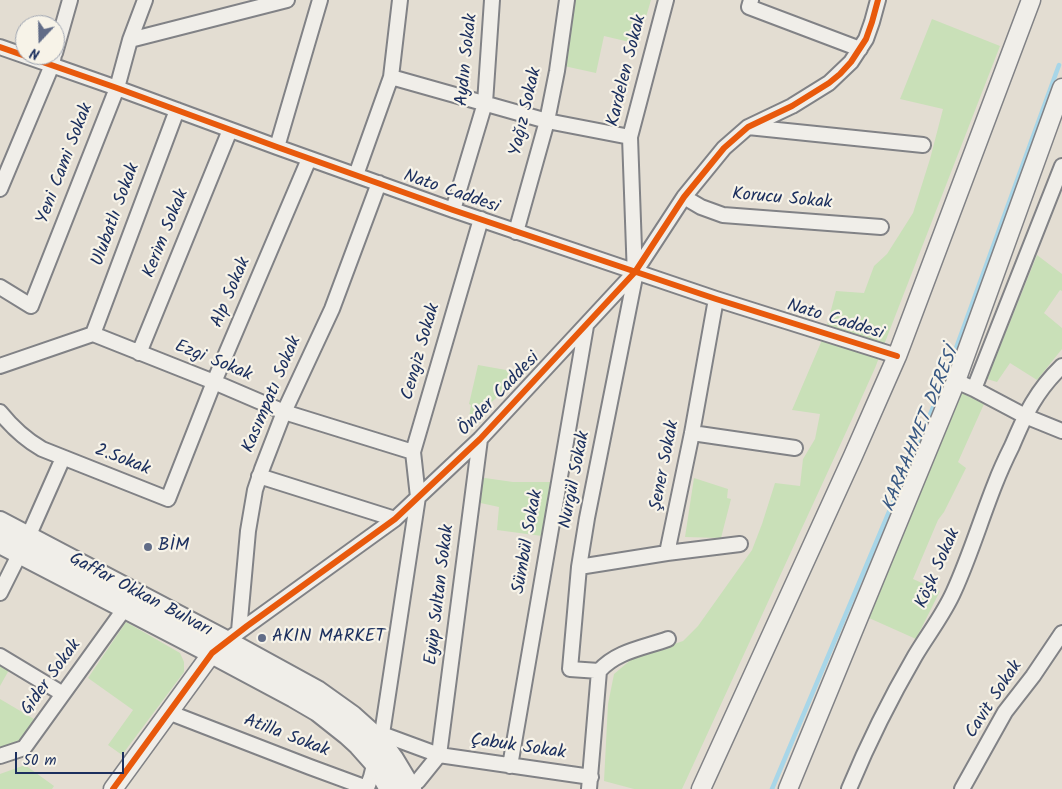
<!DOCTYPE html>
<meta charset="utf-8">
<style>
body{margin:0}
#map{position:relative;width:1062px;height:789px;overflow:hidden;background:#e3ddd2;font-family:Kalam,sans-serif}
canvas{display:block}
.north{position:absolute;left:15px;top:15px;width:50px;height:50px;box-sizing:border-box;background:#f7f3e8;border:1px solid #9fa5b1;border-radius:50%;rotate:201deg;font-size:14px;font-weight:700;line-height:20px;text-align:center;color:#1b2f5e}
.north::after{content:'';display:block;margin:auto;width:18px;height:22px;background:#616c87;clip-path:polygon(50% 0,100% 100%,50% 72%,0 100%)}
.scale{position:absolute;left:15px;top:752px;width:109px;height:22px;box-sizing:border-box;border:2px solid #1b2f5e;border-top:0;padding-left:6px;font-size:15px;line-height:18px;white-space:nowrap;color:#1b2f5e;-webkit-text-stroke:4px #f7f3e8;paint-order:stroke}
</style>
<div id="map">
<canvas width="1062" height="789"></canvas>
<div class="north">N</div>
<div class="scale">50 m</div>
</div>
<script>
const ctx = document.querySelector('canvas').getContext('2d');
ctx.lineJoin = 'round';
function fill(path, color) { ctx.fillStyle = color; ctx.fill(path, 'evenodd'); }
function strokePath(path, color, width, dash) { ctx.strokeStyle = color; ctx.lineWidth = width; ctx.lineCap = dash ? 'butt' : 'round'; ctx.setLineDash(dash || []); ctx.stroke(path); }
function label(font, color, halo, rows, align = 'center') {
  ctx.font = font + ' Kalam,sans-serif'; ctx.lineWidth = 4.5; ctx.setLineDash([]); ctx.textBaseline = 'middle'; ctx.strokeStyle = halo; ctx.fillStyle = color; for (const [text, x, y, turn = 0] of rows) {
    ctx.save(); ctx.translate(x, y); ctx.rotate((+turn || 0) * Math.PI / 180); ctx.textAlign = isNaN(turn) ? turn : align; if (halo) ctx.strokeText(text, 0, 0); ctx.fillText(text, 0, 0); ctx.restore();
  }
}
fill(new Path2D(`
 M574 0H651L638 44 604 36 596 73 564 66Z
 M932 19 1000 46 875 368 853 417 682 789H634L604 781 608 704 614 674 633 658 683 641 698 626 752 550 762 524 775 483 800 486 803 459 815 439 820 414 792 410 825 333 836 291 864 293 874 266 887 254 913 213 930 159 943 109 900 99Z
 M1037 255 1062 274V291L1060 290 1044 313 1062 328V349L1037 380 1010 363 997 382 987 379Z
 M478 365 523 373 468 424 471 405 469 404Z
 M962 393 984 404 958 462 966 468 944 512 938 520 913 579 940 591 916 639 869 618Z
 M478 477 513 482H550L542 536 497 530 499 507 476 502Z
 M694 478 728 489 727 498 731 499 721 538 685 537Z
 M126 622 180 653 184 662V672L122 755 108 745 133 710 88 678Z
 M0 664 9 670 0 686Z
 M0 699 34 719 18 745 0 750Z
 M25 765 54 786 52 789H0V774Z`), '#c9e0b8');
strokePath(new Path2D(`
 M772 789 943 384 1059 65`), '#a8d6e8', 4.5);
const minor = new Path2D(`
 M751 0 749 7 860 49
 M130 40 287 0
 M0 47 117 88 277 147 453 210 716 299 897 356
 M55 53 70 0
 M391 77 547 121 630 137
 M748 127 923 145
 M277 147 320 0
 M356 175 391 77 400 0
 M0 189 52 65 54 55
 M684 197 701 207 723 215 881 227
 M453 210 485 103 492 0
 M516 232 547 121 557 71 567 0
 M0 287 31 306 117 88 130 40 145 0
 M93 334 177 110
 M139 353 230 130
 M0 366 93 334 214 382 284 412 413 452
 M956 381 974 389 1025 416 1062 431
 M974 389 1062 166
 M0 412C12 427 25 439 42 449L168 499 214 382 309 159
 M692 433 795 448
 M259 476 395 519
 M667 553 740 544
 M579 567 667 553 692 433 716 299
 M0 593 28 537 63 458
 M239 631 248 531 255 490 262 469 284 412 332 309 379 183
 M226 641 395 519 480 439 635 272 684 197 724 148 748 127 792 106 829 83 851 62 866 39 872 22 878 0
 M0 656 63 694
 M599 671 570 669 579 567 587 518 635 277 630 137 666 0
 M168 712 310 767 367 788 371 777 382 734 418 497 413 452 481 219
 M375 733 382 734 439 755 591 777
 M439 755 480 439
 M0 756 24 748 125 608
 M510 766 586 326
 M407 789 418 781 439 755
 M589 789 599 671C617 651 643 648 668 639
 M849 789C868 743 890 699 915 656 928 634 944 614 954 591 970 556 981 519 995 484 1000 471 1006 458 1012 446 1026 413 1036 391 1062 366
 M962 789 1005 712 1033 676 1062 633`);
const tertiary = new Path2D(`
 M113 789 212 653 221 645
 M701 789 853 456 897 356 1031 0
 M788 789 956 381 1062 88`);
const secondary = new Path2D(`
 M0 522 226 641 317 691 352 716 381 742 393 759 411 789
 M0 543 212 653 294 697 318 711 347 734 359 745 375 763 390 789`);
strokePath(minor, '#818286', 18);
strokePath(tertiary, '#818286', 21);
strokePath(secondary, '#818286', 24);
strokePath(minor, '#f0eee9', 14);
strokePath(tertiary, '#f0eee9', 18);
strokePath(secondary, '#f0eee9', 20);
strokePath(new Path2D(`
 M0 47 117 88 277 147 453 210 716 299 897 356
 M113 789 212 653 247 626 395 519 480 439 635 272 684 197 724 148 748 127 792 106 829 83 840 74 851 62 866 39 872 22 878 0`), '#e8590c', 6);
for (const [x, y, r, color] of [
 [148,547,5,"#616c87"],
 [262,638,5,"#616c87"]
]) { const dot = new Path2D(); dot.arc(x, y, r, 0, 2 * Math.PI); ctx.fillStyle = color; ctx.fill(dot); strokePath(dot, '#f7f3e8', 2); }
label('18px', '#1b2f5e', '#f7f3e8', [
 ["Aydın Sokak",468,60,-84],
 ["Kardelen Sokak",628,71,-76],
 ["Yağız Sokak",527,112,-77],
 ["Yeni Cami Sokak",66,164,-69],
 ["Nato Caddesi",451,193,19],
 ["Korucu Sokak",782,200,5],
 ["Ulubatlı Sokak",117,215,-70],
 ["Kerim Sokak",167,234,-68],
 ["Alp Sokak",232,293,-67],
 ["Nato Caddesi",835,321,17],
 ["Cengiz Sokak",422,352,-74],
 ["Ezgi Sokak",213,362,22],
 ["Kasımpatı Sokak",273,395,-67],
 ["Önder Caddesi",500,395,-46],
 ["2.Sokak",122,461,21],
 ["Şener Sokak",666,466,-79],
 ["Nurgül Sokak",576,480,-79],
 ["Sümbül Sokak",529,542,-80],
 ["Köşk Sokak",939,569,-66],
 ["Eyüp Sultan Sokak",441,595,-83],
 ["Gaffar Okkan Bulvarı",140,596,28],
 ["Gider Sokak",52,678,-54],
 ["Cavit Sokak",995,700,-57],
 ["Atilla Sokak",286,737,21],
 ["Çabuk Sokak",518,748,8]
]);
label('18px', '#1b2f5e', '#f7f3e8', [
 ["BİM",158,547],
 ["AKIN MARKET",272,638]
], 'left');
label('italic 19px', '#385883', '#f7f3e8', [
 ["KARAAHMET DERESİ",922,430,-68]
]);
</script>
